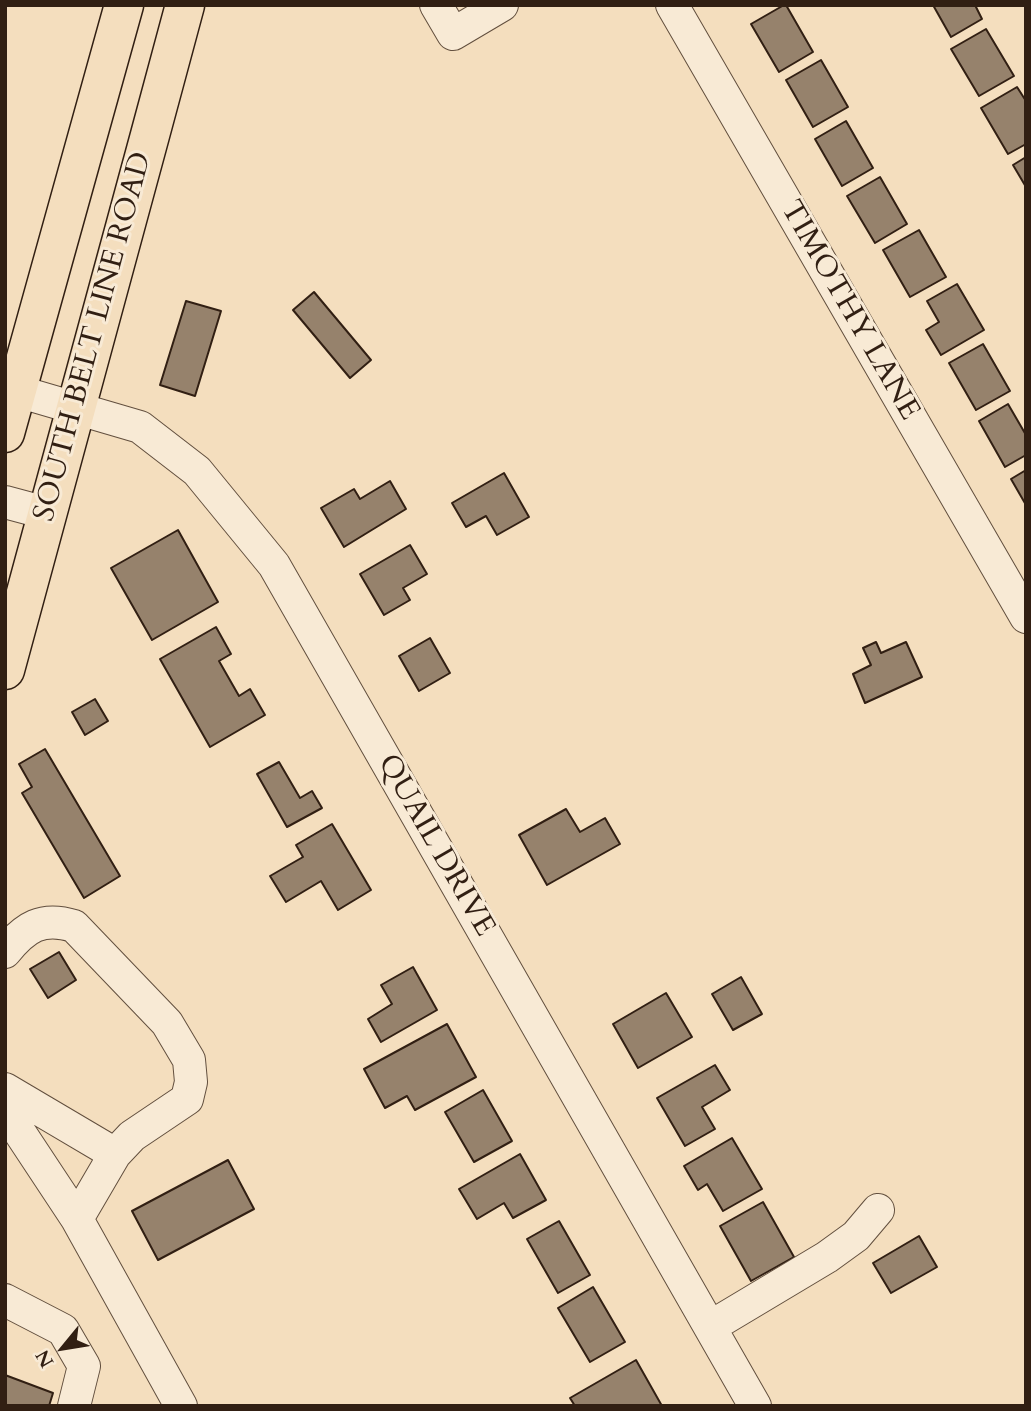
<!DOCTYPE html>
<style>
body{margin:0}
#map{position:relative;width:1031px;height:1411px;overflow:hidden;background:#f4debe;font-family:Cardo,serif}
canvas{display:block}
.frame{position:absolute;inset:0;border:7px solid #311f13;pointer-events:none}
.north{position:absolute;left:28px;top:1313px;width:70px;height:70px;-webkit-text-stroke:5px #f8ead5;paint-order:stroke;rotate:240deg;font-size:19px;font-weight:700;line-height:28px;text-align:center;color:#311f13}
.north::after{content:'';display:block;margin:auto;width:24px;height:32px;background:#311f13;clip-path:polygon(50% 0,100% 100%,50% 72%,0 100%)}
</style>
<div id="map">
<canvas width="1031" height="1411"></canvas>
<div class="frame"></div>
<div class="north">N</div>
</div>
<script>
const ctx = document.querySelector('canvas').getContext('2d');
ctx.lineJoin = 'round';
function fill(path, color) { ctx.fillStyle = color; ctx.fill(path, 'evenodd'); }
function strokePath(path, color, width, dash) { ctx.strokeStyle = color; ctx.lineWidth = width; ctx.lineCap = dash ? 'butt' : 'round'; ctx.setLineDash(dash || []); ctx.stroke(path); }
function label(font, color, halo, rows, align = 'center') {
  ctx.font = font + ' Cardo,serif'; ctx.lineWidth = 6; ctx.setLineDash([]); ctx.textBaseline = 'middle'; ctx.strokeStyle = halo; ctx.fillStyle = color; for (const [text, x, y, turn = 0] of rows) {
    ctx.save(); ctx.translate(x, y); ctx.rotate((+turn || 0) * Math.PI / 180); ctx.textAlign = isNaN(turn) ? turn : align; if (halo) ctx.strokeText(text, 0, 0); ctx.fillText(text, 0, 0); ctx.restore();
  }
}
const building = new Path2D(`
 M784 5H786L813 52 779 72 751 24Z
 M933 5H975L982 19 951 37Z
 M986 29 1014 76 979 96 951 49Z
 M821 60 848 107 813 127 786 80Z
 M1017 87 1026 101V144L1008 154 981 108Z
 M846 121 873 168 842 186 815 139Z
 M1026 157V187L1013 165Z
 M880 177 907 224 875 243 847 196Z
 M919 230 946 277 910 297 883 250Z
 M957 284 984 330 941 355 926 330 939 322 927 301Z
 M314 292 371 360 350 378 293 310Z
 M186 301 221 311 195 396 160 385Z
 M983 344 1010 391 976 410 949 363Z
 M1008 404 1026 435V455L1005 467 979 421Z
 M1026 470V505L1011 479Z
 M504 473 529 517 497 535 486 516 466 527 452 503Z
 M390 481 406 509 344 547 321 508 354 489 360 499Z
 M178 530 218 602 152 640 111 568Z
 M410 545 427 574 403 588 410 600 384 615 360 574Z
 M216 627 231 654 219 661 239 696 250 689 265 715 210 747 160 659Z
 M430 638 450 673 419 691 399 656Z
 M876 642 881 653 906 642 922 677 865 703 853 674 871 665 863 648Z
 M95 699 108 721 85 735 72 712Z
 M45 749 120 876 84 898 22 793 32 787 19 764Z
 M279 762 300 798 312 791 322 808 287 827 257 774Z
 M566 809 580 832 605 818 620 844 547 885 519 835Z
 M332 824 371 890 338 910 321 881 286 902 270 876 303 857 296 845Z
 M59 952 76 980 48 998 30 969Z
 M413 967 437 1010 381 1042 368 1019 392 1004 381 985Z
 M741 977 762 1014 733 1030 712 994Z
 M666 993 692 1037 638 1068 613 1024Z
 M447 1024 476 1077 415 1110 407 1096 385 1108 364 1069Z
 M715 1065 730 1090 702 1107 715 1129 685 1146 657 1098Z
 M483 1090 512 1141 474 1162 445 1112Z
 M732 1138 762 1189 723 1211 707 1184 698 1190 684 1166Z
 M520 1154 546 1200 513 1218 504 1203 477 1219 459 1189Z
 M228 1160 254 1209 158 1260 132 1211Z
 M763 1202 794 1257 751 1281 720 1226Z
 M559 1221 590 1275 558 1293 527 1239Z
 M919 1236 937 1267 891 1293 873 1263Z
 M593 1287 625 1342 590 1362 558 1308Z
 M636 1360 662 1406H575L570 1398Z
 M5 1375 53 1393 49 1406H5Z`);
fill(building, '#96826c');
strokePath(building, '#311f13', 2);
const minor = new Path2D(`
 M436 5 453 34 502 5
 M672 5 1026 617
 M17 391 140 427 197 471 274 565 755 1406
 M5 502 46 513
 M5 952C25 927 42 916 74 926L167 1023 189 1060 191 1082 187 1099 132 1136 115 1154 77 1219
 M5 1089 115 1154
 M5 1110 77 1219 181 1406
 M5 1300 63 1330 84 1366 74 1406
 M710 1327 827 1257 856 1236 878 1210`);
const major = new Path2D(`
 M5 433 124 5
 M5 670C63 448 126 227 185 5`);
strokePath(minor, '#624f3e', 34);
strokePath(major, '#311f13', 41);
strokePath(minor, '#f8ead5', 32);
strokePath(major, '#f4debe', 38);
label('30px', '#311f13', '#f8ead5', [
 ["TIMOTHY LANE",849,311,60],
 ["SOUTH BELT LINE ROAD",94,337,-75],
 ["QUAIL DRIVE",435,846,60]
]);
</script>
